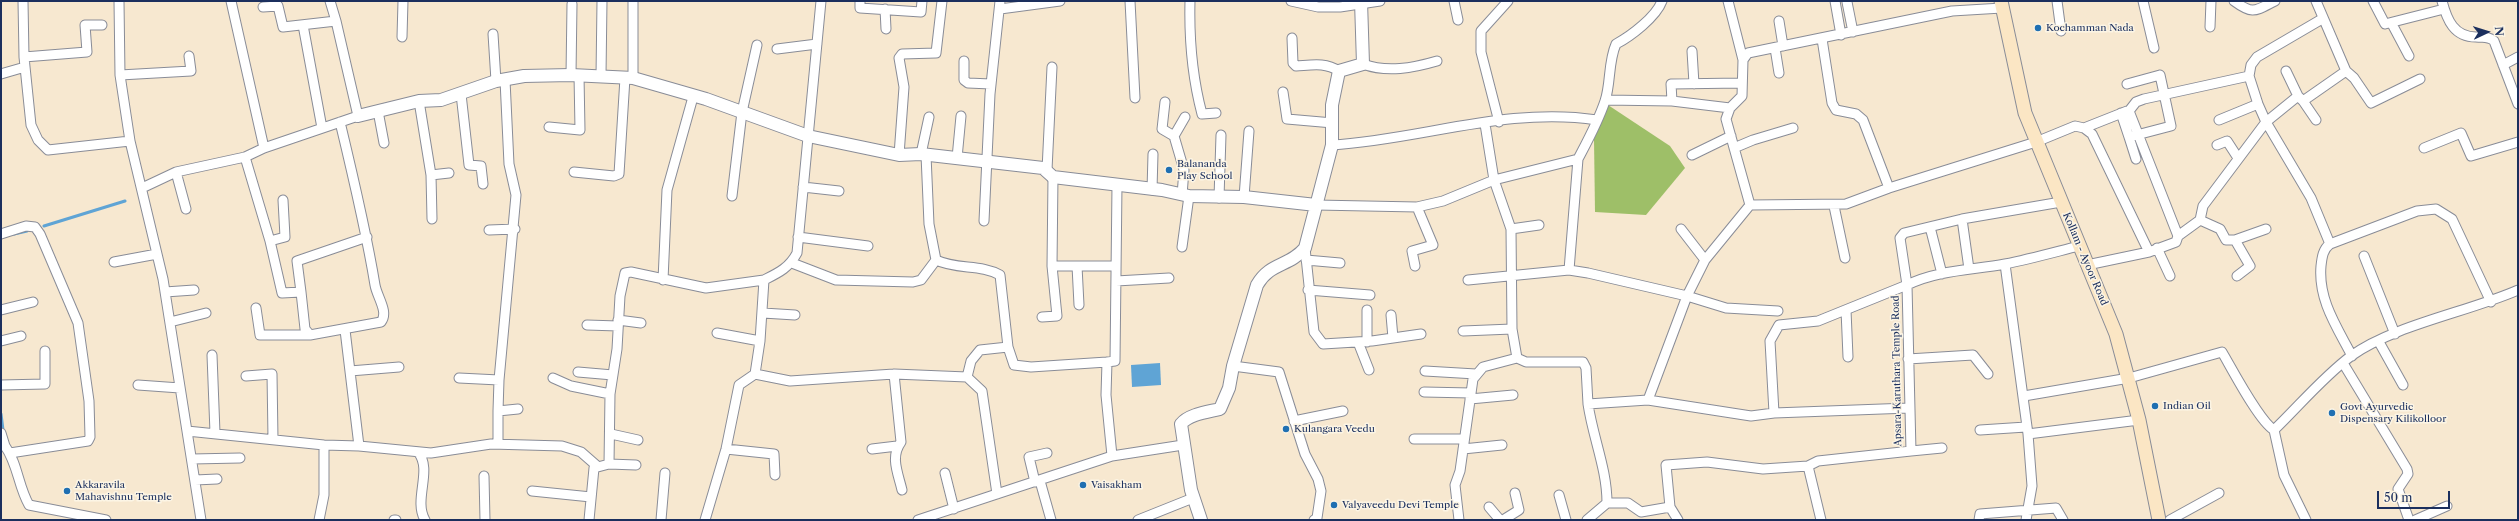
<!DOCTYPE html>
<style>
body{margin:0}
#map{position:relative;width:2519px;height:521px;overflow:hidden;background:#f7e8d0;font-family:"Libre Caslon Text",serif}
canvas{display:block}
.frame{position:absolute;inset:0;border:2px solid #1b2f5e;pointer-events:none}
.north{position:absolute;left:2467px;top:12px;width:40px;height:40px;-webkit-text-stroke:3px #fcf5e5;paint-order:stroke;rotate:86deg;font-size:11px;font-weight:700;line-height:16px;text-align:center;color:#1b2f5e}
.north::after{content:'';display:block;margin:auto;width:14px;height:18px;background:#1b2f5e;clip-path:polygon(50% 0,100% 100%,50% 72%,0 100%)}
.scale{position:absolute;left:2377px;top:491px;width:73px;height:18px;box-sizing:border-box;border:2px solid #1b2f5e;border-top:0;padding-left:5px;font-size:12px;line-height:14px;white-space:nowrap;color:#1b2f5e;-webkit-text-stroke:3px #fcf5e5;paint-order:stroke}
</style>
<div id="map">
<canvas width="2519" height="521"></canvas>
<div class="frame"></div>
<div class="north">N</div>
<div class="scale">50 m</div>
</div>
<script>
const ctx = document.querySelector('canvas').getContext('2d');
ctx.lineJoin = 'round';
function fill(path, color) { ctx.fillStyle = color; ctx.fill(path, 'evenodd'); }
function strokePath(path, color, width, dash) { ctx.strokeStyle = color; ctx.lineWidth = width; ctx.lineCap = dash ? 'butt' : 'round'; ctx.setLineDash(dash || []); ctx.stroke(path); }
function label(font, color, halo, rows, align = 'center') {
  ctx.font = font + ' "Libre Caslon Text",serif'; ctx.lineWidth = 3; ctx.setLineDash([]); ctx.textBaseline = 'middle'; ctx.strokeStyle = halo; ctx.fillStyle = color; for (const [text, x, y, turn = 0] of rows) {
    ctx.save(); ctx.translate(x, y); ctx.rotate((+turn || 0) * Math.PI / 180); ctx.textAlign = isNaN(turn) ? turn : align; if (halo) ctx.strokeText(text, 0, 0); ctx.fillText(text, 0, 0); ctx.restore();
  }
}
fill(new Path2D(`
 M1608 105 1670 146 1685 168 1646 215 1595 212 1594 139Z`), '#9ebf68');
fill(new Path2D(`
 M1160 363 1161 385 1132 387 1131 365Z`), '#5fa4d5');
strokePath(new Path2D(`
 M44 226 125 201
 M14 234 27 231
 M1 414 3 430`), '#5fa4d5', 3);
const minor = new Path2D(`
 M23 1 24 57 31 125 38 140 48 150 130 141 163 279 201 520
 M119 1 120 75 130 141
 M231 1 264 148
 M860 1V8L921 12 922 1
 M1130 1 1135 98
 M1190 1C1189 40 1192 76 1202 114L1216 113
 M1291 1 1318 7H1340L1380 1
 M1454 1 1458 20
 M1728 1 1743 60
 M1835 1 1841 35
 M2057 1 2061 31
 M2143 1 2154 48
 M2234 1C2253 15 2255 11 2275 1
 M2373 1 2385 24 2444 9
 M2442 1C2447 20 2454 37 2476 37 2484 38 2488 36 2494 41L2518 104
 M1847 2 1853 32
 M263 7 278 6 283 27 336 21
 M885 9 886 29
 M1000 9 1060 1
 M2322 19 2257 57 2251 65 2249 76 2258 104 2266 122 2311 198 2330 244C2323 249 2322 257 2321 266 2318 300 2337 327 2352 356
 M1779 21 1783 46
 M2392 24 2409 56
 M303 25 322 128
 M2210 27 2211 1
 M493 34 496 81
 M402 37 403 1
 M1292 38 1293 63 1296 66C1312 65 1325 62 1339 71
 M1822 39 1832 103 1836 110 1856 114 1863 120 1889 188
 M1775 48 1779 73
 M777 49 817 44
 M1692 51 1694 84
 M24 57 87 52 85 25H102
 M964 61V80L968 83 991 84
 M1363 64C1387 73 1413 68 1437 61
 M2503 65 2518 57
 M2286 71 2298 96
 M2346 71 2354 78 2371 103 2420 79
 M1 74 25 67
 M120 75 191 71 189 56
 M571 75 572 4
 M601 76 602 1
 M633 78V1
 M1283 92 1287 119 1333 123
 M461 94 469 165 481 166 483 184
 M1606 100 1672 101 1730 108
 M419 101 431 175 432 219
 M1672 101 1671 84 1741 83
 M2303 101 2316 120
 M1165 102 1162 129 1174 136 1184 170 1182 195
 M378 111 384 143
 M2121 113 2129 137 2171 126 2160 75 2127 84
 M2219 120 2258 104
 M1499 122 1481 52V31L1508 1
 M549 127 580 130 579 75
 M2084 128 2127 111
 M1174 136 1185 117
 M2129 137 2136 159
 M1332 145C1420 140 1508 106 1597 120
 M2217 145 2227 141 2238 158
 M1734 148 1753 140 1793 128
 M2424 148 2461 133 2471 156 2518 142
 M921 154 929 117
 M899 155 904 87 899 58 902 54 936 53 942 1
 M926 155 929 224 936 260C957 270 981 264 1000 275L1008 347 1014 365 1031 367 1107 362
 M1692 155 1731 136
 M245 157 270 241 282 293 301 292 305 329 310 335 381 322C389 312 377 297 375 285 366 230 353 176 340 122
 M957 158 961 116
 M1047 170 1052 67
 M176 172 186 209
 M574 172 614 176 619 174 625 78
 M431 175 449 173
 M1053 177 1052 266H1116
 M803 187 839 191
 M142 188 176 172 245 157 264 148 358 116 336 21 330 1
 M1152 190 1153 154
 M732 196 742 112 757 45
 M1244 197 1249 131
 M1219 198 1221 135
 M1316 205 1417 207 1443 201 1494 180 1578 159C1588 140 1598 122 1605 101 1611 83 1608 62 1616 44 1631 36 1656 17 1662 1
 M1750 205 1846 204 1889 188 2036 142 2075 126 2084 128 2092 134 2149 252
 M1834 206 1845 258
 M1962 219 1969 269
 M2200 220 2220 229 2226 240H2235L2266 229
 M984 221 990 94 1000 1
 M1930 227 1942 274
 M1511 229 1539 225
 M1681 229 1705 260
 M489 230 515 229
 M1 234 26 226 35 227 40 234 78 323 89 401 90 437 88 441 10 453
 M2178 236 2129 111 2136 102 2144 99 2249 76
 M798 237 868 246
 M2235 240 2250 266 2237 276
 M270 241 285 237 283 200
 M2330 244 2417 211 2436 209 2452 219 2491 302
 M1182 247 1189 196
 M1305 248 1314 332 1323 344 1372 341 1421 334
 M2157 248 2170 276
 M2364 256 2395 334
 M1306 260 1340 263
 M114 262 157 254
 M792 263 836 280 913 282 921 280 936 260
 M2005 264 2028 434 2032 486 2026 520
 M2087 265 2149 252 2176 242 2178 236 2200 220 2203 206 2266 122 2298 96 2303 101 2346 71 2316 1
 M1077 266 1079 305
 M1415 266 1412 251 1433 245 1417 207
 M1569 270 1578 159
 M663 280 667 190 693 97
 M1468 280 1569 270 1588 273 1687 296 1726 308 1778 311
 M1116 281 1169 278
 M1308 290 1370 295
 M165 292 194 290
 M301 292 297 261 367 237
 M256 308 260 335H310
 M1 310 33 302
 M1846 310 1848 357
 M763 313 795 315
 M1391 315 1393 338
 M1042 317 1057 316 1052 266
 M618 320 641 323
 M170 322 206 313
 M587 325 618 326
 M345 330 359 446
 M1463 331 1512 329
 M717 333 760 341
 M1 341 21 336
 M1358 342 1369 370
 M1367 342V310
 M2379 342 2403 385
 M212 355 215 433
 M1517 358 1526 362H1583L1586 368 1588 404
 M1908 359 1973 355 1988 374
 M2343 363 2407 469 2408 474 2398 489 2409 520
 M1233 366 1279 372 1305 454 1318 479 1321 491 1317 518 1314 520
 M350 371 399 367
 M1425 371 1476 374
 M578 372 613 375
 M755 374 790 381 894 374 967 377
 M894 374 901 442C890 457 898 473 902 490
 M246 376 272 374 273 439
 M459 378 499 380 498 411
 M553 378 571 386 610 394
 M499 380 516 195 509 164 505 80
 M1 385 45 384V351
 M138 385 180 388
 M1424 392 1471 393
 M2024 396 2129 378 2222 352C2232 369 2259 421 2274 430 2299 406 2323 377 2351 356 2394 325 2468 312 2518 290
 M1470 399 1513 395
 M1648 400 1751 416 1774 413 1909 408
 M1774 413 1770 341 1779 325 1818 321 1907 285 1900 238 1904 233 1962 219 2061 202
 M1294 421 1343 411
 M1980 430 2026 427
 M2274 430 2284 475 2306 520
 M187 431 324 445 359 446 431 453 491 444 562 446 581 452 597 466
 M1 433 5 446
 M611 434 638 440
 M2028 434 2139 420
 M1414 439H1464
 M498 444V411L518 409
 M1 446H5C18 464 18 486 29 505L106 520
 M726 449 774 454 775 475
 M872 449 897 446
 M1463 449 1502 445
 M1911 451 1942 448
 M418 452C433 470 413 500 425 520
 M1112 456 1106 395 1107 362 1115 361 1117 185
 M192 459 240 458
 M609 464 636 465
 M945 473 954 509
 M484 476 485 520
 M195 480 217 479
 M1040 481 1051 520
 M1035 482 1029 457 1047 453
 M532 491 591 497
 M997 494 982 391 967 377 971 361 980 350 1008 347
 M1559 495 1566 520
 M1607 503H1628L1641 512 1670 507 1666 465 1707 462 1763 469 1808 466
 M1489 507 1500 520
 M1670 507 1678 520
 M319 520 324 495V445
 M394 520H396
 M589 520 594 468 609 464 610 394 617 349 620 296 625 273 631 272 706 288 764 280
 M661 520 665 473
 M705 520 726 449 739 385 755 374 760 341 764 280C778 273 789 268 797 253L821 1
 M918 520 1112 456 1183 445
 M1138 520 1193 498
 M1459 520 1455 485 1460 471 1473 379 1483 367 1517 358 1512 329 1511 229 1494 180 1485 124
 M1503 520 1519 510 1515 493
 M1587 520 1607 503C1607 469 1593 438 1588 404L1648 400 1687 296 1705 260 1750 205 1726 119 1730 108 1742 96 1743 60 1748 53 1952 11 2002 8
 M1821 520 1808 466 1818 461 1911 451 1907 285C1937 270 1973 270 2005 264 2030 259 2055 252 2079 246
 M1979 520 1980 514 2056 508 2063 520
 M2170 520 2219 493
 M2415 520 2447 506`);
const tertiary = new Path2D(`
 M358 116 419 101 441 100 496 81 524 76 571 75 633 78 706 99 808 136 899 155 921 154 1043 168 1053 177 1162 190 1189 196 1244 197 1316 205
 M1201 520 1191 490 1181 424C1189 414 1208 412 1220 409L1229 388 1233 366 1257 285C1270 262 1289 267 1305 248L1332 145V105L1339 71 1363 64 1361 1`);
const secondary = new Path2D(`
 M2001 1 2025 113 2116 334 2139 420 2159 520`);
strokePath(minor, '#898c97', 11);
strokePath(tertiary, '#898c97', 14);
strokePath(secondary, '#898c97', 15);
strokePath(minor, '#fff', 9);
strokePath(tertiary, '#fff', 12);
strokePath(secondary, '#fbe6c4', 13);
for (const [x, y, r, color] of [
 [2038,28,4,"#1f6fb2"],
 [1169,170,4,"#1f6fb2"],
 [2155,406,4,"#1f6fb2"],
 [2332,413,4,"#1f6fb2"],
 [1286,429,4,"#1f6fb2"],
 [1083,485,4,"#1f6fb2"],
 [67,491,4,"#1f6fb2"],
 [1334,505,4,"#1f6fb2"]
]) { const dot = new Path2D(); dot.arc(x, y, r, 0, 2 * Math.PI); ctx.fillStyle = color; ctx.fill(dot); strokePath(dot, '#fcf5e5', 1.5); }
label('10px', '#1b2f5e', '#fcf5e5', [
 ["Kochamman Nada",2046,28],
 ["Balananda",1177,164],
 ["Play School",1177,176],
 ["Indian Oil",2163,406],
 ["Govt Ayurvedic",2340,407],
 ["Dispensary Kilikolloor",2340,419],
 ["Kulangara Veedu",1294,429],
 ["Akkaravila",75,485],
 ["Mahavishnu Temple",75,497],
 ["Vaisakham",1091,485],
 ["Valyaveedu Devi Temple",1342,505]
], 'left');
label('10px', '#1b2f5e', '#fcf5e5', [
 ["Kollam - Ayoor Road",2085,259,67],
 ["Apsara-Karuthara Temple Road",1897,371,-91]
]);
</script>
